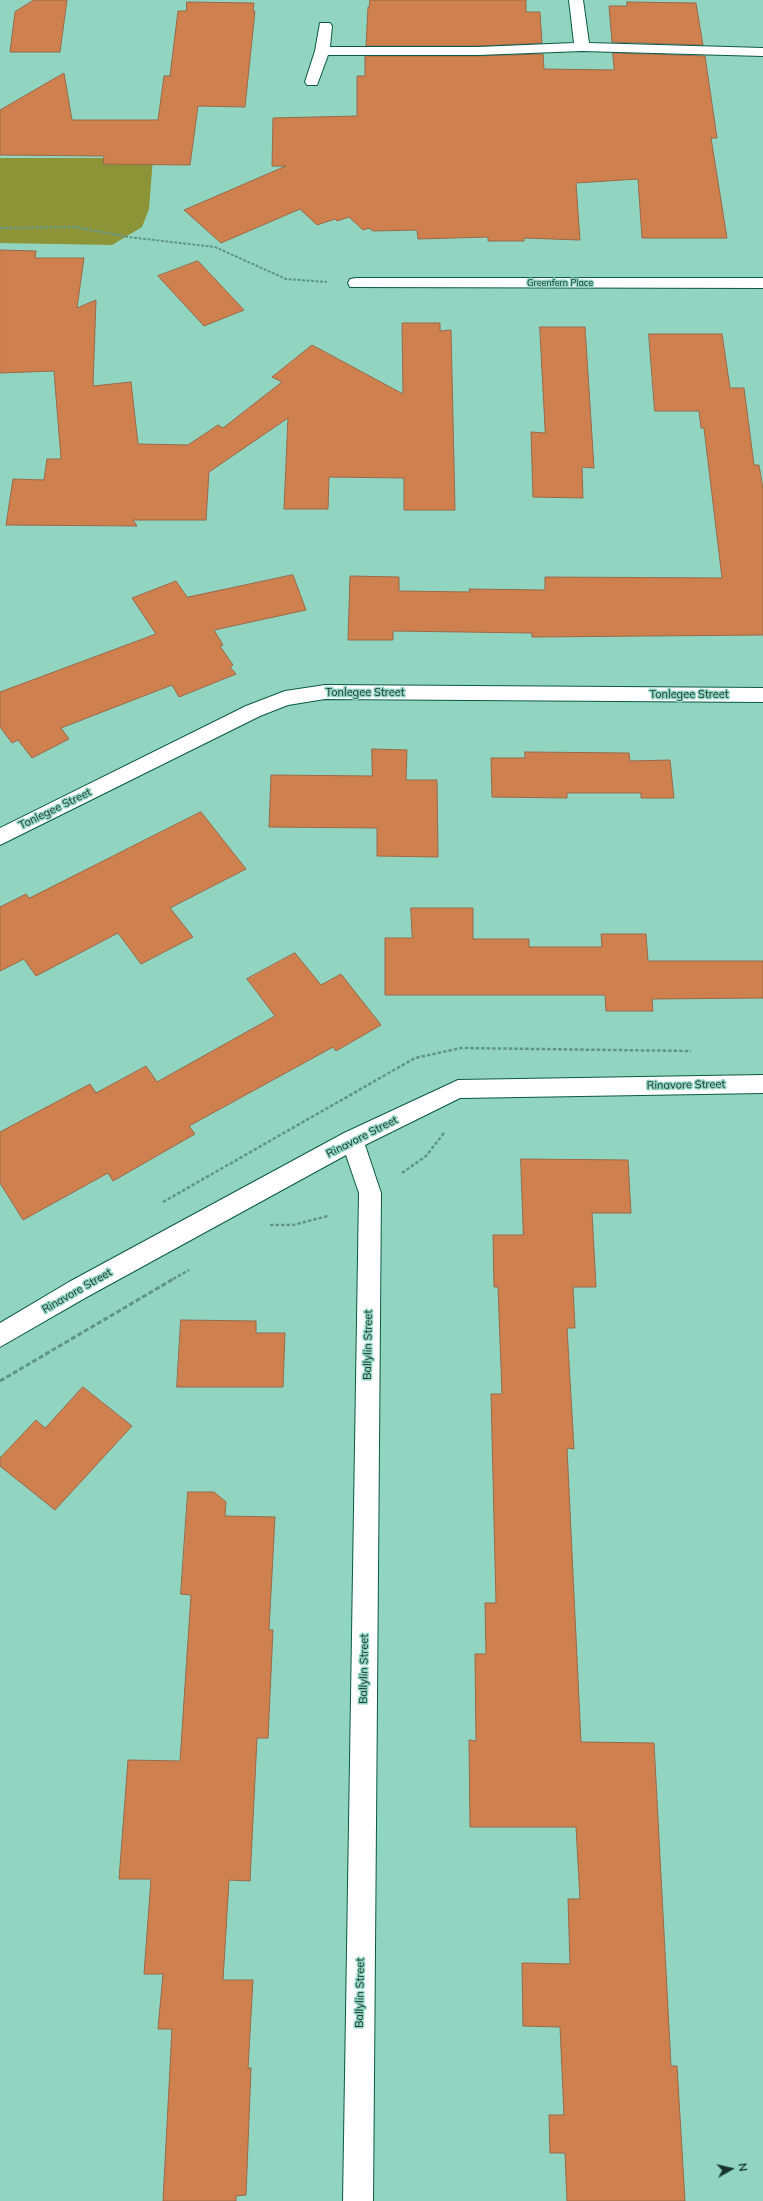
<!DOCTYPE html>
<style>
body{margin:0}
#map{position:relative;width:763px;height:2201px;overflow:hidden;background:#91d5c0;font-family:Mulish,sans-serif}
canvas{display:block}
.north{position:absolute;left:711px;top:2149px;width:40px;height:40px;-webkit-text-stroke:3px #91d5c0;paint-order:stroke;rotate:82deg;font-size:11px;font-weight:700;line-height:16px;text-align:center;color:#18352c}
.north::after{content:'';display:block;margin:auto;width:14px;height:18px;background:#18352c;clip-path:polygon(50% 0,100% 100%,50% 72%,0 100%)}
</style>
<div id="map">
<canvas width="763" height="2201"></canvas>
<div class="north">N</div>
</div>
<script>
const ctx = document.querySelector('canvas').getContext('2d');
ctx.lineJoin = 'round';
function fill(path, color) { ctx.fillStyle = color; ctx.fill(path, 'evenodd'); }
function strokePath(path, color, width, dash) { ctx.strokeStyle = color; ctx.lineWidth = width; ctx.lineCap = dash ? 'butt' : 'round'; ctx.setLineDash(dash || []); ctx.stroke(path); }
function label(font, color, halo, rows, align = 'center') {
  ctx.font = font + ' Mulish,sans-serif'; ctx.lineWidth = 3; ctx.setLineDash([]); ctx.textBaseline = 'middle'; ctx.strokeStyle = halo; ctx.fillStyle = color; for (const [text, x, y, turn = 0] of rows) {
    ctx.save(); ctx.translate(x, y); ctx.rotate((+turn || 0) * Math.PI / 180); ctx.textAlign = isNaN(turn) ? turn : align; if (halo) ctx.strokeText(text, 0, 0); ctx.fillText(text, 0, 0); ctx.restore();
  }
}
fill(new Path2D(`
 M0 158H153L149 209 142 227 112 245 0 243Z`), '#8d9438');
const building = new Path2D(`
 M34 0H67L60 52H10L15 12Z
 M370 0H526V12H540L542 43 478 46H366L368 7H369Z
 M187 2 254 3 253 11H255L245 107 198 106 190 165 103 164 104 156 0 155V110L64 73 72 120H158L164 76H170L178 11H186Z
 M627 2 696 3 703 45 612 42 609 6H627Z
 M613 53 705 56 717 138H711L727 238H642L638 179 576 183 580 240 524 238V241H488V237L418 239 417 230 373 231 369 228 363 230 349 217 337 221 335 219 317 225 300 209 221 243 184 210 286 166H272L273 118 357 116V76H365V56H478L543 54 544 69 614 70Z
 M0 250 36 251 35 258H84L77 308 96 300 93 386 131 382 138 444 188 445 218 425 223 428 282 382 272 377 312 345 403 394 402 323H440V331L451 330 455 510H404V478L329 477 328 509H284L288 418 209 472 206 520H133L137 526 6 525 13 479 44 480 47 459H61L54 371 0 373Z
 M198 261 244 310 204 326 158 276Z
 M540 327H585L594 468 582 467 583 498 533 497 531 432 545 433Z
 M649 334H722L730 388H744L754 465H759L763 489V635L532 637V633L393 631V640H348L350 576 399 577V591L470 592 469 589 545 590V577L722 578 704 428H701L699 411H655Z
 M293 575 306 610 214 630 223 645 220 646 233 665 230 667 236 674 179 697 172 685 61 728 69 739 32 758 18 740 12 743 0 727V692L156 634 132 598 176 581 187 597Z
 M372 749 407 750 406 780H437L438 857 377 856V828L269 827 271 775 372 776Z
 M525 752 629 753 630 761 670 760 674 798H641V793H567V798L492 797 491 758H525Z
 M201 812 246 869 170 908 193 937 141 964 118 933 36 976 24 959 0 971V907L26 894 29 898Z
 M411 908H473V939H529V947H602L601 934H646L648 961H763V998L652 999 653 1011H606L605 995H385V938H412Z
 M295 953 321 985 341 974 381 1025 336 1051 333 1047 189 1126 195 1134 113 1181 108 1173 23 1220 0 1183V1132L90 1084 96 1093 146 1066 157 1082 275 1016 247 979Z
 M521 1159 628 1160 631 1213H592L596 1287H573L575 1328H567L574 1449 567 1448 581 1742 654 1743 671 2066H677L685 2201H567L565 2153H550L549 2115H564L560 2027 523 2026 522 1963 570 1964 568 1899H580L576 1827H470L469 1740 476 1741 475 1654H486L485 1603H496L491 1394H502L498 1287H494L493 1235H523Z
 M181 1320 256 1321V1333H285L283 1387H177Z
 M83 1387 132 1426 55 1510 0 1466V1458L36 1420 45 1428Z
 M188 1492H214L226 1502 225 1516 275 1517 269 1630H273L268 1738H257L250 1881 229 1880 223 1980H253L248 2068H251L246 2195 236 2196V2201H163L172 2029H158L163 1974H144L151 1879H119L128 1760 180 1761 191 1595 181 1594Z`);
fill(building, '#ce814f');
strokePath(building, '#99694a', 1);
const minor = new Path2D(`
 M569 0H583L589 43 763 48V56L582 51 478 55H328L317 85H307L305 82 315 51 320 23H330L332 26 330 47H478L574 43Z
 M356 278H763V288L350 287 348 283 350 279Z
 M325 685 763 688V702L325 699 288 705 260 716 0 845V828L246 706 285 691Z
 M763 1075V1093L460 1098 365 1145 381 1193 373 2201H343L359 1193 346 1155 85 1298 0 1347V1323L69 1282 344 1133 458 1080Z`);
strokePath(minor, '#0b5948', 2);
strokePath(new Path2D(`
 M0 228 75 227 128 237 215 247 286 279 327 282`), '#619685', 2, [3, 1.5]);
strokePath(new Path2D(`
 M402 1173 426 1156 444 1133
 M163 1202 415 1058 461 1048 691 1051
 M270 1225H293L328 1216
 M173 1279 189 1270`), '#619685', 2.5, [3.5, 2]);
strokePath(new Path2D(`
 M0 1381 175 1278`), '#619685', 3, [5, 2.5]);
fill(minor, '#fff');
label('9px', '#18352c', '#91d5c0', [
 ["Greenfern Place",560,283]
]);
label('11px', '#18352c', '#91d5c0', [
 ["Tonlegee Street",365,693],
 ["Tonlegee Street",689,695],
 ["Tonlegee Street",55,809,-26],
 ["Rinavore Street",686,1085,-1],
 ["Rinavore Street",362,1137,-27],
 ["Rinavore Street",77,1291,-30],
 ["Ballylin Street",368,1345,-89],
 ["Ballylin Street",364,1669,-89],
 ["Ballylin Street",360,1993,-89]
]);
</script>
